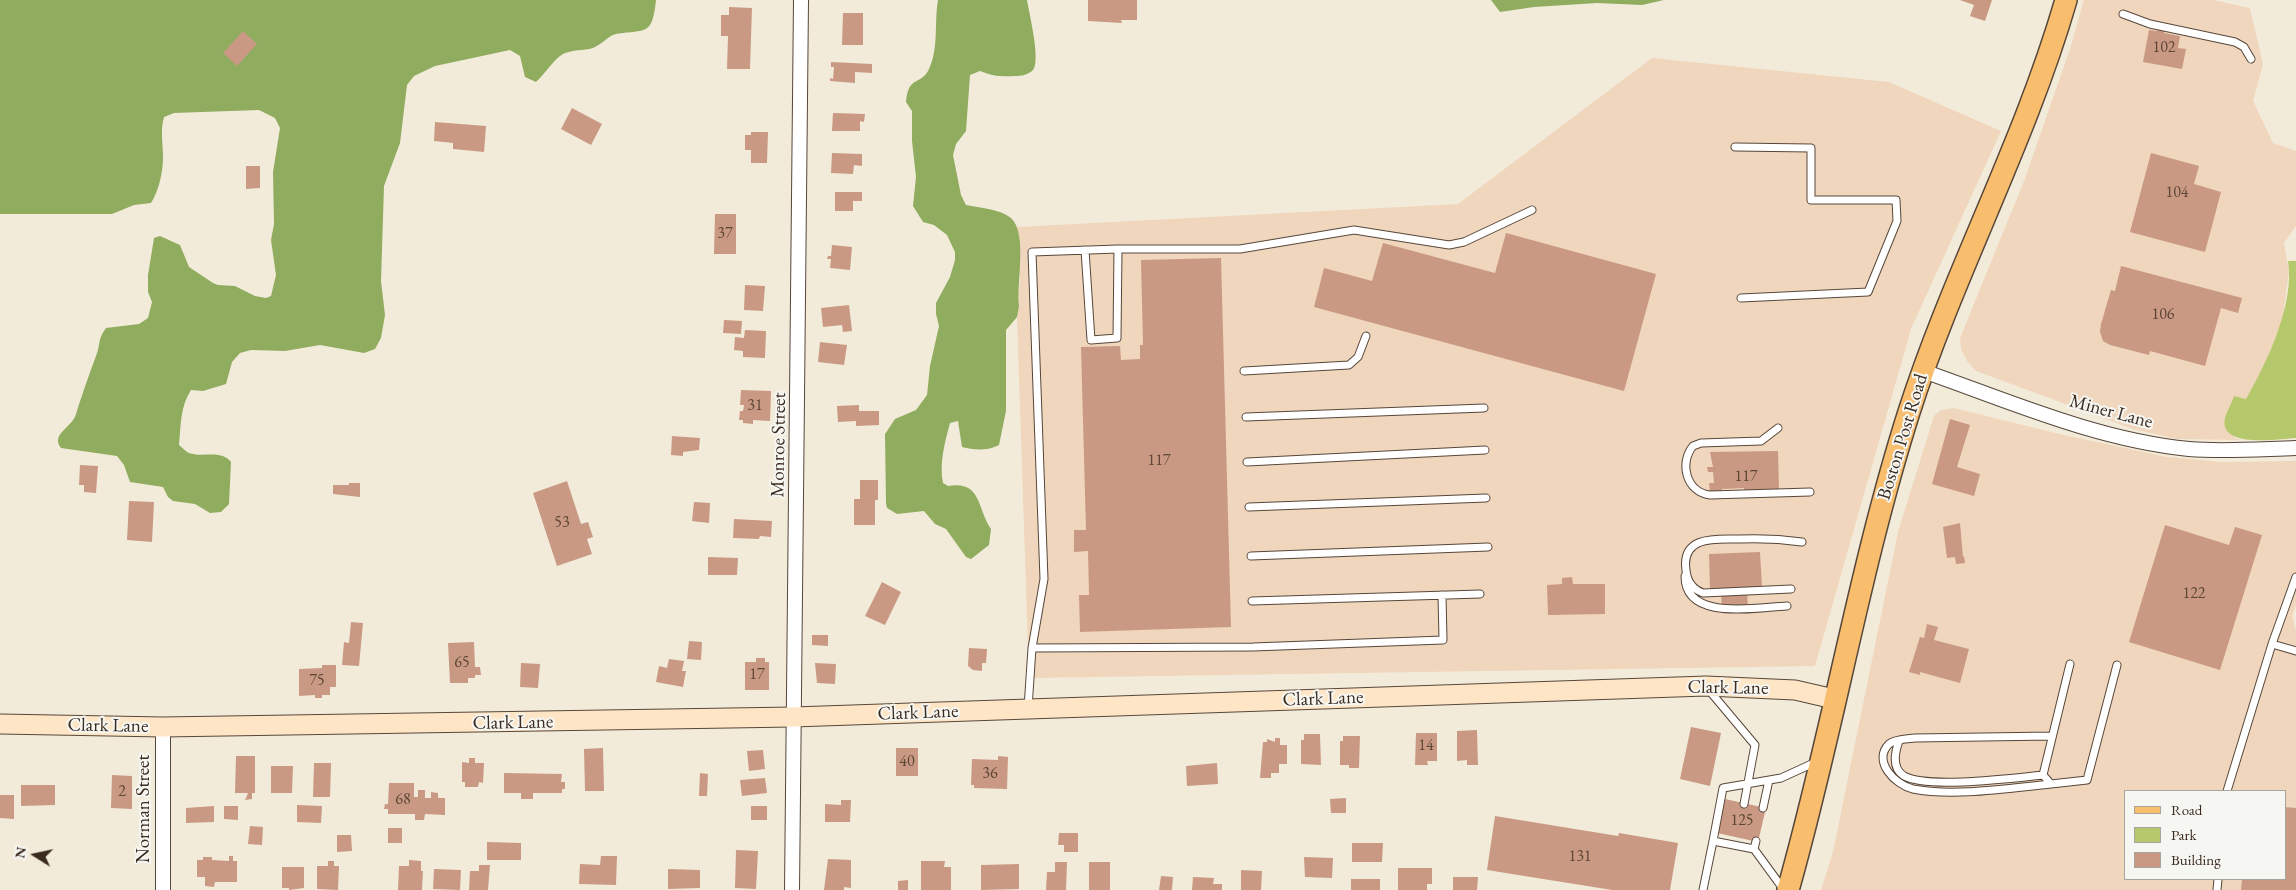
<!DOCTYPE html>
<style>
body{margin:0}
#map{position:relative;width:2296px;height:890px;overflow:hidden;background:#f3ebda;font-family:"EB Garamond",serif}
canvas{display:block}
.legend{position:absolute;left:2124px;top:790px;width:162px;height:90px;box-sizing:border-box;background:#f6f6f2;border:1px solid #aba49d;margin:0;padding:6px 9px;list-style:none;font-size:15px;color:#3b2a1e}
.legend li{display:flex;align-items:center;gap:10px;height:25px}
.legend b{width:25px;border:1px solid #aba49d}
.north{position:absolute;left:10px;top:830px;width:50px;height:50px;-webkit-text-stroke:4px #f6f6f2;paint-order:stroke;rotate:280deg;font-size:14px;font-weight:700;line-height:20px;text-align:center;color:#3b2a1e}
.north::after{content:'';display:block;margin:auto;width:18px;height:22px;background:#3b2a1e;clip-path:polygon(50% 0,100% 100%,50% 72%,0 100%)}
</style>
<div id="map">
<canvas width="2296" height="890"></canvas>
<ul class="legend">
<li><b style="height:6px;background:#f9be6d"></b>Road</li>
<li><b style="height:14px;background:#b5c86b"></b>Park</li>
<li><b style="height:14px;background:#c99983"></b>Building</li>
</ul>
<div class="north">N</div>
</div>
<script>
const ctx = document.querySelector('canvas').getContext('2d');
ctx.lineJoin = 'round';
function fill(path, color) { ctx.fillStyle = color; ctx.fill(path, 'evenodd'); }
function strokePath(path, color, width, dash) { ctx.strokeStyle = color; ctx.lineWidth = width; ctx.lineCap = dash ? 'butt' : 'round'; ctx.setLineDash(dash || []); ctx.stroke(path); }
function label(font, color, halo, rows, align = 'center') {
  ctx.font = font + ' "EB Garamond",serif'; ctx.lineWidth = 4; ctx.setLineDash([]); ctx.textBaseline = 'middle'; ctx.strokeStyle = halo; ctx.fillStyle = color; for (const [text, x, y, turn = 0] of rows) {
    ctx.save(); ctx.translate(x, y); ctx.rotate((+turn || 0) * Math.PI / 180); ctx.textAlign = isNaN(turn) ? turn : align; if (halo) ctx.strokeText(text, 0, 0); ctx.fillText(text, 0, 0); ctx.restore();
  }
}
fill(new Path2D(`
 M2084 0H2213L2250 8 2263 64 2253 101 2273 143 2296 151V226L2284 243 2289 271 2282 323 2259 377 2246 399 2234 396V438L2243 440 2177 439 2133 429 1976 371 1967 361 1961 349 1960 338 2024 181 2070 49Z
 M1652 58 1889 82 2001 131 1911 329 1815 666 1029 678 1017 317 1020 278 1017 227 1458 204Z
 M1954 408 2055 433 2167 457 2222 462 2296 461V605L2292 616 2296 631V890H1821L1833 852 1898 532 1934 416 1941 410ZM2125 791H2285V879H2125Z`), '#f0d6bc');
fill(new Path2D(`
 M2288 261H2296V438C2279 439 2218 449 2225 418 2227 411 2232 403 2234 396L2246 399C2267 362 2295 304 2288 261Z`), '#b5c86b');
fill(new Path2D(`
 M0 0H656C652 37 646 29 616 34 608 36 601 45 593 48 583 51 573 49 563 54 553 60 545 74 536 82L525 77 520 56 510 50 435 66 414 76 407 85 400 143 384 186 381 281 385 315 381 338 375 349 364 353 320 345 285 351 251 350 240 353 232 362 226 384 203 391 191 390C180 407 181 425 179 445 182 447 186 452 189 453 202 458 221 449 231 462L229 504 221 512 210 513 195 504 173 501 168 497 163 487 130 482 124 465 117 456 61 448C50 434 73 427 76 414 82 394 89 375 96 356 101 344 97 340 106 328L139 324 148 318 152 302 148 292V275L154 238 160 236 180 245 189 267 213 283 218 285 235 286 255 296 266 298 271 296 276 275 271 240 274 224 273 172 280 128 275 118 259 110 174 113 164 117C160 131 163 143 163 157 163 172 159 190 151 203L134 205 112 214H0Z
 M938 0H1027C1029 13 1041 60 1033 70 1028 75 1021 76 1015 76 1001 77 993 76 980 71L970 75 966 131 956 144 953 155 961 195 966 205C980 208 1000 209 1011 218 1028 233 1016 285 1019 306L1017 317 1006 330V411L999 445C988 451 974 450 962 447L958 421 950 423C945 442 939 463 943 483L948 486C982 480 977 509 991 529L989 545 971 559 966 557 946 529 935 524 924 511 897 514 887 508 886 503 885 434 895 419 916 410 927 395 930 366 939 326 936 314V303L950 277 955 260V252L947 235 934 225 923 222 913 206 916 177 912 141V111L906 102C908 75 921 86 929 69 939 48 934 23 938 0Z
 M1491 0H1664L1642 5 1597 3 1534 7 1500 12Z`), '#90ac5f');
fill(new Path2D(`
 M1088 0H1137V20H1121L1122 23 1088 21Z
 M1960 0H1992L1985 21 1970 16 1974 5Z
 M729 7 752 8 750 69H727L728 36H721V15H729Z
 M843 13H863V45H842Z
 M2158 28 2165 30 2164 33 2180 36 2178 48 2186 49 2182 69 2143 62 2149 30 2157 31Z
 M243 31 257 44 237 66 223 53Z
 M831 62 872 64V73L855 72V83L830 81V78L833 79 834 67H831Z
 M572 108 602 124 591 145 561 129Z
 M833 113 865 114 864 122 860 121V131H832Z
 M435 122 486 126 484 152 453 149V143L434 141Z
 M751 132H768L767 163H751V150H745V135H751Z
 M832 153 862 154V166L854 165 853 174 831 173Z
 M2151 153 2199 166 2194 184 2221 192 2205 252 2130 232Z
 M246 166H260V188L246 189Z
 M835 192H862V201H853V211H835Z
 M715 214H736V254H714Z
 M1506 233 1656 274 1624 391 1314 307 1324 268 1372 281 1383 243 1495 273Z
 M832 245 852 247 850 270 830 268 831 259H827L828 256H831Z
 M1221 258 1231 627 1080 632 1079 595H1089L1088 551 1074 552V530H1086L1081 347 1120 346 1121 360 1140 359V345H1143L1141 260Z
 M2121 266 2242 298 2238 313 2221 308 2205 366 2150 351 2149 355 2110 345 2103 341 2100 332 2101 324 2111 290 2115 291Z
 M745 285 765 286 763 311 744 310Z
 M849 305 852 331 843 332 842 325 823 327 821 308Z
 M724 320 742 321 741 334 723 333Z
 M745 330 766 331 765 358 743 357V351L734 350 735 337 744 338Z
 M820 342 847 345 844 365 818 362Z
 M741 390 771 391 770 421 753 420V424L743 423V420H739L740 411H743L744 405H740Z
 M859 405V411H879V425L856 426V421L838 422 837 406Z
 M1950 419 1970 425 1957 467 1980 474 1974 496 1932 484Z
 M672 436 700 438 699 450 683 452V456L671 455Z
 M1778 451 1779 491H1744V488L1722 489V493H1710L1709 483H1714L1713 472H1708L1707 467H1713L1710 452Z
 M80 465 98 466 96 493 84 492V485H79Z
 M860 480H878V500H875V525H854V499H860Z
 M567 481 581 524 588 522 593 537 587 539 592 554 557 566 533 493Z
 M349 483H360V497L333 494V485H349Z
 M129 501 154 502 152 542 127 540Z
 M694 502 710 503 709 523 692 521Z
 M734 519 772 521 771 537 760 536 759 539 733 538Z
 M1960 523 1963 557 1964 556 1965 563 1956 564 1955 557 1947 558 1943 527Z
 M2165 525 2229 545 2235 527 2262 535 2220 670 2129 642Z
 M1760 552 1762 587H1747L1748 611 1722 612 1721 588 1710 589 1709 554Z
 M708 557 738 558 737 575H708Z
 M1572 577 1573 584H1605V614L1548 615 1547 585 1562 584V578Z
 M882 582 901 592 885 625 865 616Z
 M351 622 363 623 359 666 342 665 344 642 349 643Z
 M1927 624 1938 627 1934 640 1969 649 1960 683 1920 672V675L1909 672 1920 637 1924 638Z
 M812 635H828V646L812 645Z
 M689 641 702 642 701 660 687 659Z
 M474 642 475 667H480L481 675H475V678H468V683H450L448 643Z
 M969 648 987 649 986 663H982V671L973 670 968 666Z
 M756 658H765V662H769V690H745V662H756Z
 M669 659 684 661 682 671H686L683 687 656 682 659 666 667 668Z
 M521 663 540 664 538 688 520 687Z
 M815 663 836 664 835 684 817 683Z
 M322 665H336V687H330V695H322V698H315V695L299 696V669L322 668Z
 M1691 727 1721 733 1710 786 1680 779Z
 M1477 730 1478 765H1467V760L1457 761V731Z
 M1416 733H1437V761H1427L1428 765H1415Z
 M1304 734H1320L1321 765 1301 764V740H1304Z
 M1343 736H1360L1359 768H1349V765H1340V741H1343Z
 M1275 738H1280V745H1287V764H1279V773H1271V778H1260L1263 742H1267V739L1275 742Z
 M603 748 604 791H585L584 749Z
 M896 748H918V776H896Z
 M763 750 765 769 749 771 747 751Z
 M236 756H255V793H252V799L245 800 248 793H235Z
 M998 756 1008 757 1007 789 974 788V785H971L972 759 998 760Z
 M469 758H475V763H484L483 783 479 782 478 787H465V782H462V762L469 763Z
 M314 763H331L330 797H313Z
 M1217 763 1218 784 1187 786 1186 766Z
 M271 766H293L292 793H271Z
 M504 773 562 774 561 782H565V789H562V793H533V799H521V793H504Z
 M700 773 708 774 707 796H699Z
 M112 775 132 776V809L111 808Z
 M765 778 767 793 742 796 740 780Z
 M389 783H414V797H418V790H425V798H431V792L438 793V798H445V815L425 814 424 820H415V814H388V809H384L385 804H388Z
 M21 785H55V805L21 806Z
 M0 795H14V819L0 818Z
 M1346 798V813H1331L1330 799Z
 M1725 799 1766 808 1758 842 1717 833Z
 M841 800H851L850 822H825V804L841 805Z
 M297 805 322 806 321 823 297 822Z
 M214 806V822L186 823V808Z
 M224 806H238V820L224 819Z
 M751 806H767V820H751Z
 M2285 807 2296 808V890H2241L2242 879H2285Z
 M1495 816 1618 836 1619 833 1678 843 1670 890H1612L1487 870Z
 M250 826 263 827 262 845 248 844Z
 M388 828H402V843H388Z
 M1059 833H1078V852H1064V845H1058Z
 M337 835H351L352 851 337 852Z
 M487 842 521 843V860H487Z
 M1352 843H1383L1382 862H1352Z
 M736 850 758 851 756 889 735 888Z
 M229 856H233V861H237V882H215L214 887 205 886V877H197V860H203V857H212V860L229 861Z
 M601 856H617L616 885 579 884 580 864 600 865Z
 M1304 857 1333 858 1332 878 1305 877Z
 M828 859 851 860V888L844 887V890H824Z
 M409 860 421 861V871H423L422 890H398L399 866H409Z
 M328 861H334V866H339L338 890 317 889V866H328Z
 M921 861H945L944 867H951V890H921Z
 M1055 862H1067L1066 890H1046L1047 872H1055Z
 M1089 862H1110V890H1089Z
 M1019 864V889L981 890V865Z
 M479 865H490L488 890H469L470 871H479Z
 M282 867H304V888L289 890V888H282Z
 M1398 868H1432V884H1427V890H1398Z
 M434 869 461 870 460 890 433 889Z
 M668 869 700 870V888L668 889Z
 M1241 870 1262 871 1261 890H1241Z
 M1161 876 1173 877 1172 890H1159Z
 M1193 877 1214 878 1213 884H1222V890H1192Z
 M1453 877H1478L1477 890H1453Z
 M1351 879H1380V890H1351Z
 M908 880V890H898V881Z`), '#c99983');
const service = new Path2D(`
 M2123 14 2150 24 2235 42 2244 47 2251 59
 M1735 147 1811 148V200H1896L1897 221 1868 292 1741 298
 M1085 250 1091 340 1117 338 1118 249
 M1244 371 1349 365 1358 357 1366 336
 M1246 417 1484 408
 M1778 428 1761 441 1701 443 1693 446C1679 463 1686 492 1710 495L1810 492
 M1247 462 1485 450
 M1249 507 1486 498
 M1251 556 1488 547
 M1685 576C1685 622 1757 607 1787 606
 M1791 589 1703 593C1692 589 1687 581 1686 570 1681 535 1717 539 1739 539 1761 538 1781 539 1802 542
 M1442 595 1443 640 1253 647 1032 648 1044 579 1032 252 1118 249H1240L1354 230 1449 245 1464 242 1532 210
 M1252 601 1480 594
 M2272 644 2296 651
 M2070 664 2043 775 2051 784 2087 780 2117 665
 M1708 689 1755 745 1744 804
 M1028 708 1032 648
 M1899 741C1895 752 1891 768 1904 776 1928 789 2013 778 2043 775
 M2051 784C2010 788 1954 797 1913 789 1895 785 1872 761 1889 744 1895 739 1908 739 1915 738L2052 736
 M2227 791 2272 644 2296 577
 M1763 808 1769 780
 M1754 849 1756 841
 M1703 890 1713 841
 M1784 890 1754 849 1713 841 1723 788 1781 778 1816 762
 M2217 890 2218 879`);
const minor = new Path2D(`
 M1923 371C2009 401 2097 440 2189 449 2224 452 2261 449 2296 448
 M163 727V890
 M792 890 801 0`);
const secondary = new Path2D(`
 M0 724 163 727 793 717 1706 686 1795 690 1834 699`);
const primary = new Path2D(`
 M1788 890C1833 732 1859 569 1909 412 1954 272 2025 142 2066 0`);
strokePath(service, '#57473a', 9);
strokePath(minor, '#57473a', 16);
strokePath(secondary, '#57473a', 21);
strokePath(primary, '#57473a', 24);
strokePath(service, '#fff', 7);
strokePath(minor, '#fff', 14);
strokePath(secondary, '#fde5c5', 19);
strokePath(primary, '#f9be6d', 21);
label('16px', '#5e4637', null, [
 ["102",2164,48],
 ["104",2177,193],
 ["37",725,234],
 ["106",2163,315],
 ["31",755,406],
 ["117",1159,461],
 ["117",1746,477],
 ["53",562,523],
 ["122",2194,594],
 ["65",462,663],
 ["17",757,675],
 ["75",317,681],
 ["14",1426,746],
 ["40",907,762],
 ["36",990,774],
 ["2",122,792],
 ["68",403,800],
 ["125",1742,821],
 ["131",1580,857]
]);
label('19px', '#3b2a1e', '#f6f6f2', [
 ["Miner Lane",2111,412,15],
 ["Boston Post Road",1903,437,-73],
 ["Monroe Street",779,445,-89],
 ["Clark Lane",1728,688,1],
 ["Clark Lane",1323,699,-2],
 ["Clark Lane",918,713,-2],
 ["Clark Lane",513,723,-1],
 ["Clark Lane",108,726,1],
 ["Norman Street",144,809,-90]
]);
</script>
